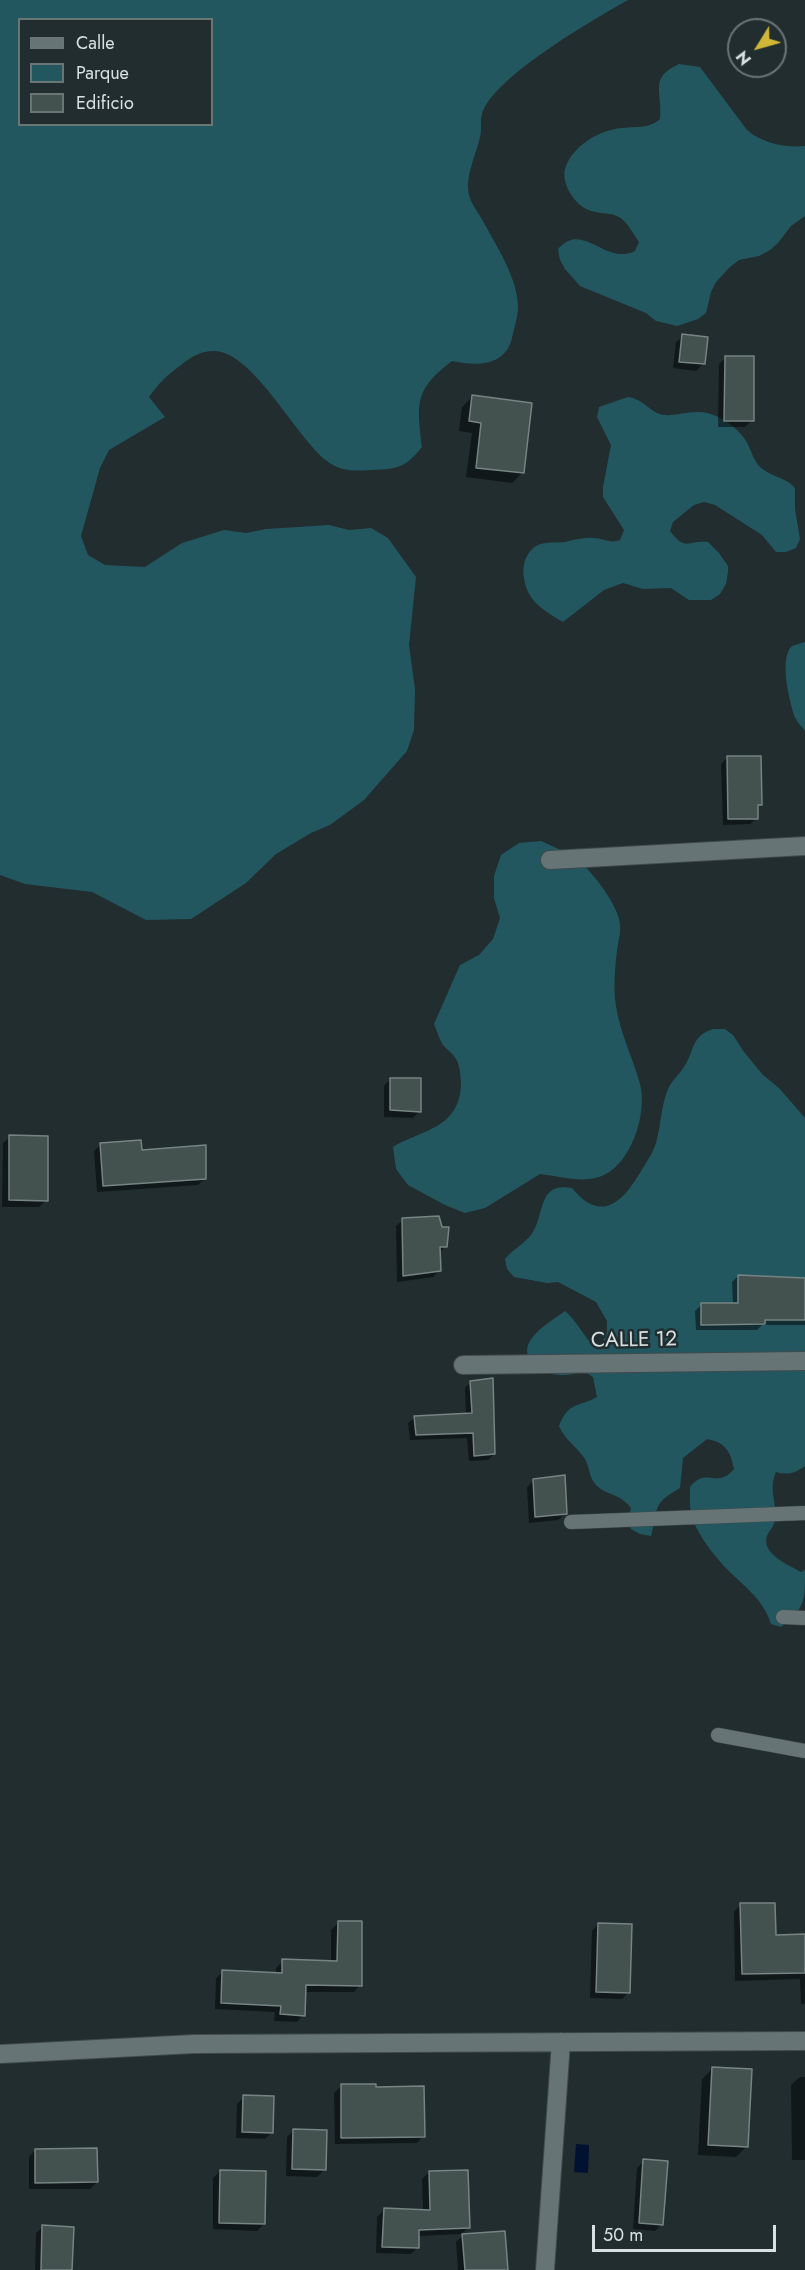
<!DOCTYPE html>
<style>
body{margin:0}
#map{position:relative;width:805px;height:2270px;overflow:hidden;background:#212d2f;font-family:Jost,sans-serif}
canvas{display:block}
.legend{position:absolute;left:18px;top:18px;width:195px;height:108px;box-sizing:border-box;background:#212d2f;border:2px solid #6a7576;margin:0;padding:8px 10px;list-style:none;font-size:18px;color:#d8e0e1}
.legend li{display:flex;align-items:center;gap:12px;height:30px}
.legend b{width:30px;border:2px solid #6a7576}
.north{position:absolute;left:727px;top:18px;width:60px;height:60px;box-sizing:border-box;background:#212d2f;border:2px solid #6a7576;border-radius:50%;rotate:233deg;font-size:16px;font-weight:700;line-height:24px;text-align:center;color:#d8e0e1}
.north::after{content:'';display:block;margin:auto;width:21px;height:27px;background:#d0b736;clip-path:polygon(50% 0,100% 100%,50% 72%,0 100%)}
.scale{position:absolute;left:592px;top:2225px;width:184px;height:27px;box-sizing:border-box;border:3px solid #d8e0e1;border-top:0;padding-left:8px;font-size:18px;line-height:21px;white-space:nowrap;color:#d8e0e1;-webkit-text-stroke:4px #212d2f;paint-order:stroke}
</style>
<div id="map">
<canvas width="805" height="2270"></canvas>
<ul class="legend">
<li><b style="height:8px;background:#667476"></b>Calle</li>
<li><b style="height:16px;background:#235760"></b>Parque</li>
<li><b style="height:16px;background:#43514f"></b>Edificio</li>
</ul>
<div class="north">N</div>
<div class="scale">50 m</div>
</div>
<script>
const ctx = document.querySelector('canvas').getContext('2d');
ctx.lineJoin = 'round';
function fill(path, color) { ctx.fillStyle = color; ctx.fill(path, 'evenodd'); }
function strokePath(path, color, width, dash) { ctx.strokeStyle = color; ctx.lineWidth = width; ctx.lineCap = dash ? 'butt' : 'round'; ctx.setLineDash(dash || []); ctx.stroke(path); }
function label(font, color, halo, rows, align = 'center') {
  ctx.font = font + ' Jost,sans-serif'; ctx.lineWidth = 5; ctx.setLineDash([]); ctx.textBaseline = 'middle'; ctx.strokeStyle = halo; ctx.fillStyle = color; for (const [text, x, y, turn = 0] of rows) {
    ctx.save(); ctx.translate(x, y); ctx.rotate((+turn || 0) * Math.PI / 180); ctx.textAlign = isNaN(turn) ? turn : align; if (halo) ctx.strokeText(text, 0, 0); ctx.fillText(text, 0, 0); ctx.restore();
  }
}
fill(new Path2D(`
 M0 0H628C593 20 493 77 482 114 480 121 482 130 480 137 476 155 465 176 469 195 471 204 480 215 484 223 497 247 518 279 518 307 518 317 514 328 512 338 505 367 476 366 452 361 414 390 417 403 422 447 405 468 398 469 371 470 355 471 341 472 327 461 296 438 253 351 214 351 201 351 191 357 181 365 167 375 159 383 149 397L165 417 109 450 100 468 81 536 88 555 105 565 145 567 182 543 224 530 246 533 266 529 329 525 349 530 371 528 388 538 416 577 409 645 415 689 414 730 407 751 364 800 330 825 311 833 276 854 246 883 191 919 146 920 92 892 25 884 0 875ZM20 20H212V124H20Z
 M679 64 700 67 747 130C762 143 785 148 805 146V216L791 226 778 243 770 250 759 256 739 260 730 267 716 282 711 292 706 313 698 319 677 326 656 321 646 313 580 286 565 269 560 260 558 249C583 220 605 266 635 251L639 242C633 234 628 222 619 217 609 211 594 216 580 205 570 196 562 181 565 169 572 146 599 130 622 128 637 126 649 129 660 119 663 92 648 78 679 64Z
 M628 397C644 399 650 413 664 415 675 416 686 412 697 412 714 411 735 425 744 438 751 447 752 459 760 467 771 477 786 477 795 488V509L800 539 796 548 786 552H776L762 535 715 505 704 502 694 505 673 522 670 531C686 552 687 540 708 542L719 553 728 566V572L726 584 720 594 711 600H689L671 588 643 589 623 583 604 590 563 622C544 611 527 601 524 578 521 563 529 544 546 543 552 542 558 543 565 542 574 540 584 537 593 538 603 538 610 544 620 540L624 530 603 497V487L611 445 597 417 599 407Z
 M805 642V731C801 726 796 721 794 715 789 699 779 658 792 646Z
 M541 841C552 846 564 851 574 857 590 868 618 904 620 924 621 932 618 943 617 951 615 968 613 988 616 1006 620 1033 633 1058 640 1084 648 1114 630 1168 599 1177 580 1183 559 1176 540 1174L485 1208 465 1213 445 1205 408 1185 396 1169 393 1147C423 1129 458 1129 461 1086 461 1079 460 1065 456 1059 453 1053 447 1050 443 1045 439 1039 437 1031 434 1024L460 965 479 955 493 939 500 918 494 898V876L501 855 519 843Z
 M713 1029H725L733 1035 744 1052 763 1075 779 1088 805 1118V1466C794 1474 788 1475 776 1472 768 1490 777 1501 775 1519 775 1525 769 1531 767 1536 761 1554 789 1565 801 1572L805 1570C805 1603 805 1607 781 1627L771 1624C763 1598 742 1585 724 1566 713 1554 699 1536 693 1520 689 1510 690 1498 690 1487 707 1466 716 1490 734 1469 731 1452 725 1442 707 1439L683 1458 680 1488C651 1505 659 1507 651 1536L640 1534 631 1529 628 1519 631 1508C620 1493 607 1496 596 1485 589 1478 590 1468 585 1459 577 1447 565 1440 559 1426 569 1401 577 1408 597 1397L593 1377 584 1371C578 1372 572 1375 566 1375 546 1377 515 1360 532 1338 540 1327 554 1319 565 1311 578 1322 584 1338 597 1349L603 1341 607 1332V1321L596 1302 558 1282 547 1283 514 1277 507 1269 505 1259C513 1249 526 1243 533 1232 545 1212 538 1182 572 1188 601 1224 623 1202 641 1171 646 1163 653 1153 656 1143 661 1125 661 1106 668 1089 672 1080 679 1075 684 1067 695 1050 691 1036 713 1029Z`), '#235760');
fill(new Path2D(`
 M576 2144 589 2145 588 2173 574 2172Z`), '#001230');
fill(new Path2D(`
 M683 336 703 364 696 371 673 368 676 342Z
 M726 357 752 420 745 427H718L719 364Z
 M472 397 522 473 512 483 466 477 472 433 459 431 462 407Z
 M727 758 760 804 757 808V818L750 824 723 825 721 764Z
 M390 1079 419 1112 413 1118 384 1117V1086Z
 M10 1137 46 1200 39 1207H2L3 1143Z
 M101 1144 140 1151 205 1178 198 1185 97 1192 94 1151Z
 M403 1220 446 1246 439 1253 440 1270 433 1277 397 1282 396 1226Z
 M738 1276 805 1279V1325H762L757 1330H696L695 1311 701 1305 733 1304 732 1282Z
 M471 1382 494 1454 488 1460 469 1461 467 1438 410 1440 408 1423 414 1418 466 1415 465 1388Z
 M534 1480 565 1514 558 1520 529 1523 527 1487Z
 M740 1905 775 1937 805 1936V2004H801L800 1979 735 1981 734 1912Z
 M338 1923 360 1985 354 1992H304L303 2015 297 2022 274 2021 275 2012 215 2009 216 1978 223 1971 276 1974V1968L283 1961 331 1963V1930Z
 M598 1924 629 1992 622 1999 590 1998 592 1931Z
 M713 2068 746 2147 736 2157 698 2155 702 2079Z
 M800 2077H805V2160H792L791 2085Z
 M341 2086 423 2136 417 2143 335 2144 334 2093Z
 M244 2097 272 2132 265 2139 236 2138 237 2104Z
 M294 2130 324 2170 317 2177 286 2176 287 2137Z
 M35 2150 97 2182 90 2189H29V2157Z
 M644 2161 662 2224 655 2231 633 2229 637 2168Z
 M220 2171 264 2224 257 2231 213 2229V2178Z
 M429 2172 468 2228 461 2234 418 2236V2247L411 2254 376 2253 377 2217 384 2210 423 2211 422 2179Z
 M43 2227 71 2270H35L36 2233Z
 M463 2235 506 2270H458L456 2242Z`), '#0007');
const building = new Path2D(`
 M682 334 708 337 705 364 679 362Z
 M725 356H754V421H724Z
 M472 395 532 403 524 473 476 468 481 423 469 421Z
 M727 756H761L762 805H758V819H728Z
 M390 1078H421V1112L390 1110Z
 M9 1135 48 1136V1201L9 1200Z
 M141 1140 142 1150 206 1145V1179L103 1186 100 1143Z
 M439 1216 442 1227H449L447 1247H440L441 1271 403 1276 402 1218Z
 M738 1275 805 1278V1320H765V1324L701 1325V1303H738Z
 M493 1378 495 1454 474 1456 473 1433 416 1435 414 1416 472 1413 470 1381Z
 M565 1475 567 1514 535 1517 533 1479Z
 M740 1903H775L776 1935 805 1934V1973L742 1974Z
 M338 1921H362V1986L306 1985 305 2016 280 2014 281 2006 221 2003 222 1970 282 1973V1959L337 1961Z
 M598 1923 632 1924 630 1993 596 1992Z
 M712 2067 752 2069 748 2147 708 2145Z
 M341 2084H376V2087L424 2086 425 2137 341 2138Z
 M243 2095 274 2096 273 2133 242 2132Z
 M293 2129 327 2130 326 2170 292 2169Z
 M97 2148 98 2182 35 2183V2149Z
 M643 2159 668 2161 663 2225 639 2223Z
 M220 2170 266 2171 265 2224 219 2223Z
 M468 2170 470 2228 419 2230V2248L382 2247 384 2208 430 2210 429 2171Z
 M42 2225 74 2227 72 2270H41Z
 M505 2231 508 2270H465L462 2234Z`);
fill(building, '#43514f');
strokePath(building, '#768483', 1.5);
const lane = new Path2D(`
 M571 1522 805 1513
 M783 1617 805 1618
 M718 1735 805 1751`);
const street = new Path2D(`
 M550 860 805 846
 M463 1365 805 1361
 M0 2054 194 2044 805 2041
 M545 2270 561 2042`);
strokePath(lane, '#404a4c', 15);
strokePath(street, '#404a4c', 20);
strokePath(lane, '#667476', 14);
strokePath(street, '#667476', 18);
label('21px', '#d8e0e1', '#212d2f', [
 ["CALLE 12",634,1341,-1]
]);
</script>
